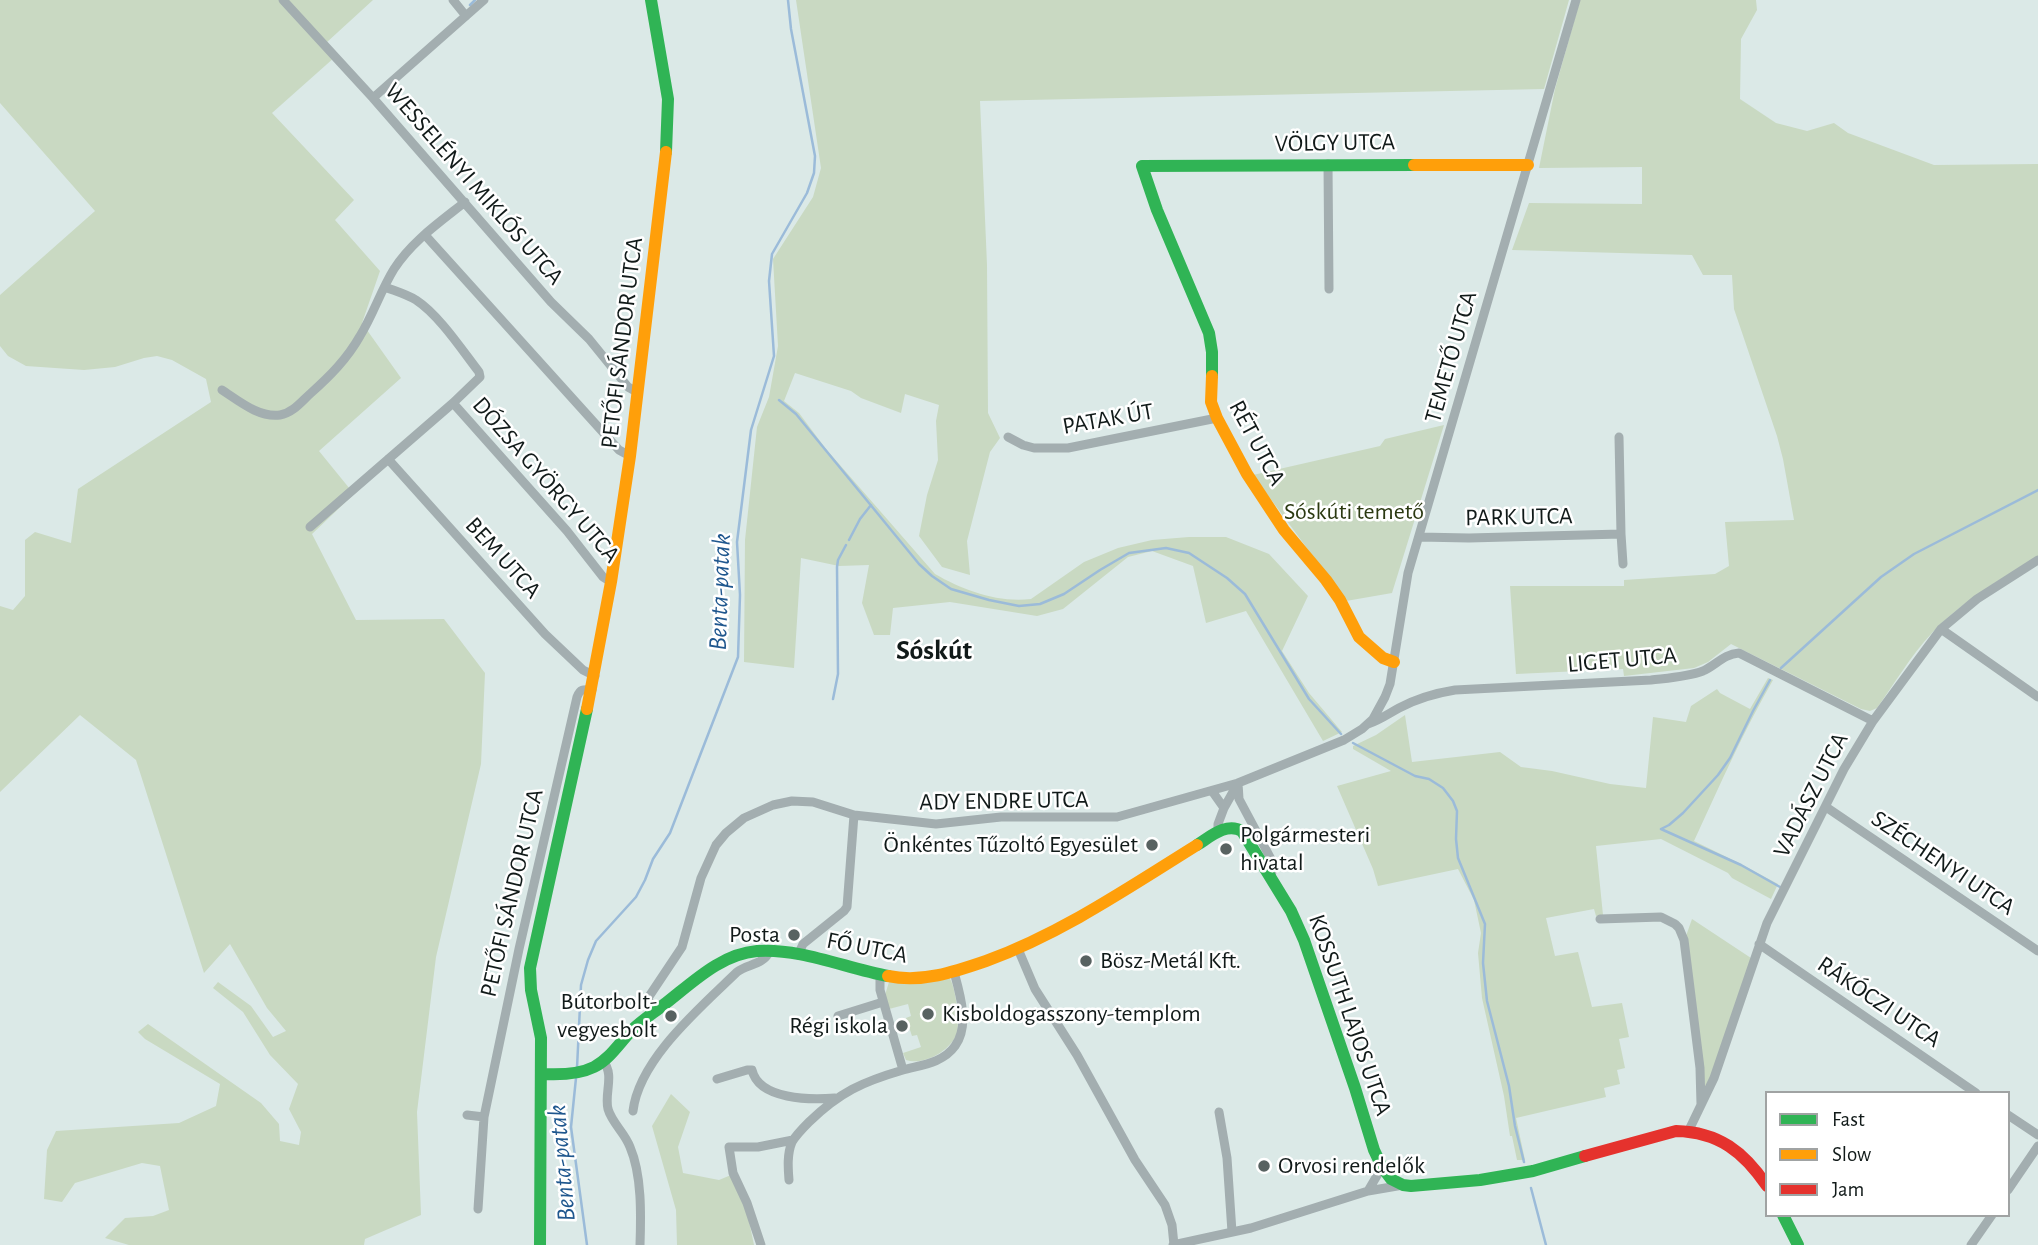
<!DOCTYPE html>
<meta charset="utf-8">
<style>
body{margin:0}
#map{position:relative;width:2038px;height:1245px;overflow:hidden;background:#dbe9e7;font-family:"Alegreya Sans",sans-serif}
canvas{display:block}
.legend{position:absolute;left:1765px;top:1091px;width:245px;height:126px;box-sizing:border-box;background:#fff;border:2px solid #a0a3a3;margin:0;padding:9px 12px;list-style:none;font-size:21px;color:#111a19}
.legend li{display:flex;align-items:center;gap:14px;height:35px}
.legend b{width:35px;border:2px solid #a0a3a3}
</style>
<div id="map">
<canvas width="2038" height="1245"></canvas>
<ul class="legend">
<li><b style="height:9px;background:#30b455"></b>Fast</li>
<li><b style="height:9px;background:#ff9f0a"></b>Slow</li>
<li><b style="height:9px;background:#e5322d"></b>Jam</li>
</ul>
</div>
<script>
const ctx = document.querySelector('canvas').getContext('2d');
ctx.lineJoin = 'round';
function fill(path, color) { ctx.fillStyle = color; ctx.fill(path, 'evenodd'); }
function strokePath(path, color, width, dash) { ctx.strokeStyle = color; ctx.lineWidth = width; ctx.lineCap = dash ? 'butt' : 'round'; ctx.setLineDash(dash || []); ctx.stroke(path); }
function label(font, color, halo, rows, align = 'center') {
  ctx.font = font + ' "Alegreya Sans",sans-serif'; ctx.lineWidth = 5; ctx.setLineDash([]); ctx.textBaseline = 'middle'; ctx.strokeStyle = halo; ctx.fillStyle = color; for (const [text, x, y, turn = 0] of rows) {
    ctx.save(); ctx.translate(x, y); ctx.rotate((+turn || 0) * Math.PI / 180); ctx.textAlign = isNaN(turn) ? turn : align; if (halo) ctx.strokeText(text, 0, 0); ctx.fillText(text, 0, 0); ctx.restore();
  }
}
fill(new Path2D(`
 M0 0H373L326 43 335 57 272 113 354 200 335 220 380 271 362 323 401 378 319 451 354 494 312 534 356 620 444 619 485 673 481 764 436 957 417 1112 421 1215 365 1239 364 1245H129L105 1238 125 1218 153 1216 169 1210 160 1166 142 1163 75 1183 62 1202 44 1199 47 1150 56 1131 179 1123 216 1106 220 1084 145 1039 138 1032 148 1024 261 1103 279 1124 280 1141 299 1145 301 1132 289 1109 298 1084 270 1055 243 1012 213 988 218 982 251 1006 273 1037 286 1031 267 1008 230 944 204 973 136 760 80 715 0 792V606L13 610 25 596V540L35 532 71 543 78 489 211 402 206 379 172 360 157 356 144 358 115 367 84 370 26 366 8 356 0 346V295L95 211 0 103Z
 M796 0H1569L1544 89 980 101 987 265 988 413 1000 438 990 452 967 541 970 575 942 567 919 536 927 495 938 460 936 421 939 405 905 394 901 413 861 398 851 391 795 373 784 401 799 413 826 449 935 574C963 590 997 603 1031 599L1084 562 1118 548 1152 540 1189 537H1226L1269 554 1308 596 1282 651 1309 693 1342 732 1323 741 1246 611 1206 623 1193 566 1152 551 1128 557 1063 609 1037 616 950 602 893 608 890 635H874L862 603 869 565 839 566 801 558 794 668 744 662 745 540 757 427 769 397 778 346 773 259 813 197 821 168Z
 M1580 0H1756L1757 10 1741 39 1740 99 1776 123 1807 131 1834 123 1848 133 1934 165 2038 164V556C2001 579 1962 601 1932 633 1911 655 1895 683 1877 708L1870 711 1861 709 1731 644 1708 662 1694 668 1624 676 1623 669 1516 674 1510 586H1624V580L1715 574 1729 566 1725 522 1794 520 1783 459 1777 436 1734 309 1732 275H1703L1692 255 1512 250 1529 203 1642 204V167L1539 168 1555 89Z
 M1444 425 1392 593 1346 601 1253 475 1380 446 1385 439Z
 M1768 678 1773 680C1743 732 1719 787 1694 841L1741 864 1778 884 1771 899 1732 878 1728 873 1661 839 1596 846 1603 915 1596 916 1594 909 1546 918 1555 956 1578 952 1592 1007 1622 1003 1629 1037 1619 1039 1625 1068 1617 1070 1620 1084 1604 1088 1606 1097 1516 1118 1525 1160H1517L1512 1136H1510L1504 1096 1482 998 1478 953 1481 933 1474 900 1458 869 1378 886 1373 869 1337 786 1391 771 1353 749V746L1376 735 1405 715 1412 762 1500 752 1521 767 1552 771 1610 784 1646 788 1653 717 1686 722 1691 706 1717 689 1720 693 1750 709Z
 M1692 919 1751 958 1711 1078 1705 1087 1686 936Z
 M949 977C956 987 960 1022 957 1033 951 1051 923 1066 906 1060L903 1053 921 1047 917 1035 912 1036 906 1018 911 1016 908 1004 889 1009 885 995 889 982Z
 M671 1094 690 1112 678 1147 683 1173 719 1180 731 1175 746 1207 754 1245H677L676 1210 652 1126Z`), '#c9d9c2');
strokePath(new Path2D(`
 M470 5 475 0
 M779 400 796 414 919 564 932 576 951 589 989 600 1019 606 1040 604 1064 594 1100 570 1129 553 1166 548 1189 553 1227 578 1245 594 1309 699 1341 734
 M849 540 860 519 871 505
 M1781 668 1881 577 1914 554 2038 490
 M833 699 838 674 837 567 838 560 846 545
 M1353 743 1415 776 1429 779 1443 788 1453 801 1457 811 1456 839 1458 858 1485 924 1483 963 1487 1001 1509 1086 1515 1126 1524 1162
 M1661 829 1669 825 1683 813 1718 775 1730 758 1753 711 1770 680
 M1661 829 1741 865 1780 887
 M577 1068 581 985 588 960 596 941 636 897 645 880 653 859 670 833 738 657 740 595 737 542 751 430 774 356 769 281 772 254 807 193 814 173 815 156 791 29 788 0
 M576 1078 571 1127 587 1245
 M1531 1188 1546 1245`), '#9bbbd9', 2.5);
strokePath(new Path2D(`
 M283 0 373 98 551 302 589 339 628 387 637 392
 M453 0 466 16
 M373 98 484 0
 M1328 164 1329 289
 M425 235 619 450 630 456
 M222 390C239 401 259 418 280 415 293 413 302 401 311 393 330 376 347 359 360 336 373 315 381 290 394 269 412 241 440 222 465 202
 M453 403 567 531 603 577 611 582
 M1008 437 1023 445 1034 448H1068L1217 418
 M388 459 545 634 583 670 595 676
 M310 527 453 403 480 377 479 372C462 350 439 315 416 300 406 294 395 291 385 287
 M1621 534 1623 564
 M1419 537 1469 538 1621 534 1619 437
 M1941 629 2038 697
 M1368 724C1380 720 1388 714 1399 708 1416 699 1436 693 1455 690L1651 680C1668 678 1687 677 1703 671 1716 665 1724 654 1739 653L1873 721
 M1212 791 1224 808
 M1826 807 2038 951
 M1218 832V824L1224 808 1238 783 1344 740 1362 729 1373 719 1385 697 1390 684 1408 573 1576 0
 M1600 919 1661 917 1675 924 1679 928 1684 940 1700 1068 1701 1104
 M1759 944 1976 1093
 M1018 949 1035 989 1077 1055 1135 1160 1165 1205 1172 1225 1174 1245
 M798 955 803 944 844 911 847 907 854 815
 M880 975V990L903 1070
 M653 1013 648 998 682 947 701 878 716 845 726 833 744 818 773 805 792 801 813 802 854 815 936 824 1001 817H1117L1238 783 1239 799 1271 859 1273 866 1271 877
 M838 1016 883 1002
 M603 1061C615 1075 604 1093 608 1109 612 1123 625 1133 630 1147 642 1175 641 1215 640 1245
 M717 1079 747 1070H752C759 1100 811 1100 835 1098
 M633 1111C639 1059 701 1007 737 972 747 964 763 965 769 952
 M1219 1112 1227 1158 1232 1232
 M467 1115 484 1117
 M2008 1115 2038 1135
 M1689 1130 1714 1078 1767 923 1844 769 1873 721 1941 629 1977 599 2038 560
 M789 1180C788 1168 787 1154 792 1142 796 1135 803 1128 809 1122 840 1092 862 1082 903 1070 921 1065 943 1063 955 1046 970 1026 960 994 954 972
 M2008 1190 2038 1146
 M1368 1191 1382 1167
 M478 1209 484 1117 519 949 577 697C580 689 583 689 592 690
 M761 1245 747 1203 733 1173 729 1147H758L793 1140
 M1173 1245 1251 1228 1368 1191 1403 1185
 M1971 1245 1992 1215`), '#a3aeb0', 9);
strokePath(new Path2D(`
 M651 0 668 99 666 152
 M1212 376V352L1209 333 1157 210 1142 166 1414 165
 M1197 845C1210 837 1226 822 1242 831L1291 911 1304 940 1355 1088 1374 1150 1382 1167 1391 1179 1403 1185 1411 1186 1480 1180 1533 1171 1585 1156
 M542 1074C559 1075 578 1075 594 1067 610 1059 620 1042 632 1030 642 1020 655 1012 666 1003 693 982 721 954 757 951 801 948 845 968 888 976
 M1783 1215 1798 1245
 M540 1245 541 1038 531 990 530 968 587 709`), '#30b455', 12);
strokePath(new Path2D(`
 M1414 165H1528
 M1212 376 1211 402 1217 418 1247 474 1284 530 1326 580 1340 600 1359 637 1383 658 1394 662
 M587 709 611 582 630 456 666 152
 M888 976C922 983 954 972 986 961 1062 933 1128 888 1197 845`), '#ff9f0a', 12);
strokePath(new Path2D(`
 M1585 1156 1676 1131C1719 1132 1744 1152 1767 1186`), '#e5322d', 12);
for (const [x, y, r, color] of [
 [1152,845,7,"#586261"],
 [1226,849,7,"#586261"],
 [794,935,7,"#586261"],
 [1086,961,7,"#586261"],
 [928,1014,7,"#586261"],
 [671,1016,7,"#586261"],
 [902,1026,7,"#586261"],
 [1264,1166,7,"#586261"]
]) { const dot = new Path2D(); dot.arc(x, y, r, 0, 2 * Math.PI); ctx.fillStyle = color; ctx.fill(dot); strokePath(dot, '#fff', 2.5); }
label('24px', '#111a19', '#fff', [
 ["VÖLGY UTCA",1335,143,-1],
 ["WESSELÉNYI MIKLÓS UTCA",474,184,49],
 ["PETŐFI SÁNDOR UTCA",622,343,-83],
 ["TEMETŐ UTCA",1451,357,-74],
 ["PATAK ÚT",1108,419,-10],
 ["RÉT UTCA",1257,443,62],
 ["DÓZSA GYÖRGY UTCA",546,480,49],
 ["PARK UTCA",1519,517,-1],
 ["BEM UTCA",503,558,48],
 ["LIGET UTCA",1622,660,-5],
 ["VADÁSZ UTCA",1811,795,-63],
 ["ADY ENDRE UTCA",1004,801,-1],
 ["SZÉCHENYI UTCA",1943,863,34],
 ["PETŐFI SÁNDOR UTCA",512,893,-77],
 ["FŐ UTCA",867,948,11],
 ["RÁKÓCZI UTCA",1879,1002,34],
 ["KOSSUTH LAJOS UTCA",1350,1015,71]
]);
label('24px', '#2b3911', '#fff', [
 ["Sóskúti temető",1354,512]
]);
label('24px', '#111a19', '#fff', [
 ["Polgármesteri",1240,835],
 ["hivatal",1240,863],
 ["Önkéntes Tűzoltó Egyesület",1138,845,"right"],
 ["Posta",780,935,"right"],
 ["Bösz-Metál Kft.",1100,961],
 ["Bútorbolt-",657,1002,"right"],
 ["vegyesbolt",657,1030,"right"],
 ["Kisboldogasszony-templom",942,1014],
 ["Régi iskola",888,1026,"right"],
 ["Orvosi rendelők",1278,1166]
], 'left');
label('italic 26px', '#1f578e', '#fff', [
 ["Benta-patak",720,592,-88],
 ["Benta-patak",562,1163,-95]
]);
label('bold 28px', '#111a19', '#fff', [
 ["Sóskút",934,651]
]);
</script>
